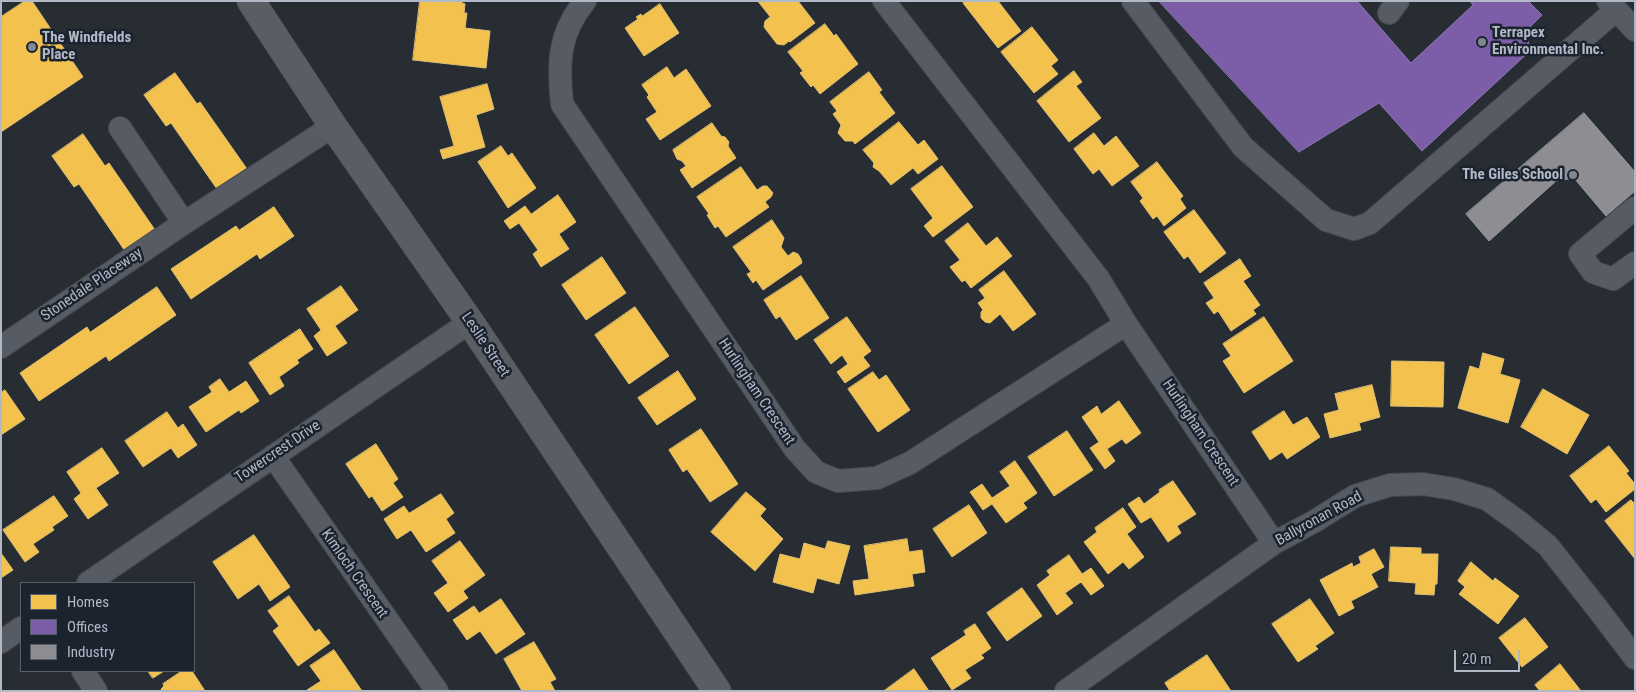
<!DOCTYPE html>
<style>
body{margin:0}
#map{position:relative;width:1636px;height:692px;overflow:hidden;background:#282d34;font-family:"Roboto Condensed",sans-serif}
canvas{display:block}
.frame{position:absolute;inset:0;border:2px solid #b1b9c6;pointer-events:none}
.legend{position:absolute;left:20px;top:582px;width:175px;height:90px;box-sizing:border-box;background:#1b232f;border:1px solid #575f6b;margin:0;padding:6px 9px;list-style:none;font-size:15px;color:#b1b9c6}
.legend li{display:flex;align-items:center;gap:10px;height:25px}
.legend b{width:25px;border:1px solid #575f6b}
.scale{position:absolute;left:1454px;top:650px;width:66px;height:22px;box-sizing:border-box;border:2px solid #b1b9c6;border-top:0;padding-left:6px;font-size:15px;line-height:18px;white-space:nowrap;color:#b1b9c6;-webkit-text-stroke:4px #1b232f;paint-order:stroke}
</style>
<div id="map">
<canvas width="1636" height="692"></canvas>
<div class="frame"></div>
<ul class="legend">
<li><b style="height:14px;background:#f2c14e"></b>Homes</li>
<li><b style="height:14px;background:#7b5ea7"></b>Offices</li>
<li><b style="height:14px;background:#8d8d92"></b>Industry</li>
</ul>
<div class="scale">20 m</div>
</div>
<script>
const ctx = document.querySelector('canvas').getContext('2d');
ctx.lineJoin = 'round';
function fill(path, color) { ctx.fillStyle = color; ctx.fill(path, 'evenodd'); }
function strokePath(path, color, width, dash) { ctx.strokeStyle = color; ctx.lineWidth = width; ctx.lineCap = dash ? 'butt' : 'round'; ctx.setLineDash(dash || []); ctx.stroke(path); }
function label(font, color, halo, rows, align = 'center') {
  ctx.font = font + ' "Roboto Condensed",sans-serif'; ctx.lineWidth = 5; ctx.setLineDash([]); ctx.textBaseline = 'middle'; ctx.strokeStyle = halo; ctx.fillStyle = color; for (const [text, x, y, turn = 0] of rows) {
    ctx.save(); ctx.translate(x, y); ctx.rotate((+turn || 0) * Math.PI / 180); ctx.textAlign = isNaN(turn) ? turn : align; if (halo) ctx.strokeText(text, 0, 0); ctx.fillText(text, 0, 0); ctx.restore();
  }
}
const homes = new Path2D(`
 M25 1H32L83 77 1 132V17Z
 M420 1H458L465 4 464 13H467L465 28 490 31 486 68 413 60Z
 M758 1H798L815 23 790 42 789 41 784 45 777 44 764 27 765 21 770 17Z
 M965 1H998L1021 31 998 48 963 3Z
 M660 4 679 33 644 56 625 28 638 19 636 17 641 14 642 16Z
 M825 24 834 36 836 34 858 64 820 94 813 85 811 87 800 73 803 71 788 52Z
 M1032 27 1058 60 1051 66 1058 74 1034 93 1001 52Z
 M667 67 674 78 686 69 711 106 660 140 646 119 657 112 647 97 649 95 642 85Z
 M1074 71 1082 82 1076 86 1101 118 1069 142 1037 101Z
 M869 72 882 90 879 92 895 113 855 144 853 141H845L838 133 841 125 833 114 837 111 830 102Z
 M175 73 197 104 200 102 247 169 217 189 171 123 166 126 144 95Z
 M487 84 494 109 476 115 485 147 443 159 440 150 454 146 440 97Z
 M899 122 918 145 924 140 938 159 918 174 913 168 891 185 879 171 873 167 874 163 863 150Z
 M712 123 721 136 725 137 729 142 728 146 736 158 692 188 680 170 686 166 682 161 677 159 673 150Z
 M1094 133 1104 146 1116 136 1139 166 1112 186 1099 169 1093 174 1074 149Z
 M83 134 105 166 109 163 155 230 125 251 79 184 74 187 52 156Z
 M501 146 508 156 512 153 536 188 508 208 478 162Z
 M1157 162 1183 196 1180 199 1186 208 1164 226 1157 216 1153 219 1140 201 1143 198 1131 182Z
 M942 166 973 207 933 237 924 226 933 218 911 189Z
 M741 167 757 190 763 186H767L773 193 771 197 765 202 769 207 726 237 718 226 715 228 707 215 709 214 697 197Z
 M558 195 576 222 559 234 569 249 541 267 533 254 538 250 519 223 510 229 504 221 525 206 531 214Z
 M274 207 294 236 260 259 257 254 191 299 171 269 236 226 239 230Z
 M1194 210 1226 253 1200 273 1188 256 1184 259 1164 232Z
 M772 220 784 238 781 247 788 256 793 252 798 254 801 259 802 263 763 290 756 280 753 283 747 274 751 272 733 247Z
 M968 223 986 246 997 237 1012 256 971 288 965 280 962 282 950 267 960 260 945 241Z
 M602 257 626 293 586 320 562 285Z
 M1240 259 1251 276 1243 281 1260 305 1253 310 1256 314 1231 331 1218 311 1214 314 1206 303 1214 298 1204 283Z
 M1004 271 1036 314 1013 331 1000 314 990 323 985 322 981 318V312L983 310 978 303 985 298 979 290Z
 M801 276 829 318 796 340 780 316 776 319 764 300Z
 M341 286 358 310 335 326 347 343 327 356 314 336 321 330 307 309Z
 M157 287 176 315 109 361 106 356 39 401 20 373 87 327 90 332Z
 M635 307 669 356 629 384 595 335Z
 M847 317 871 351 863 357 870 366 845 383 837 372 848 364 842 355 831 364 814 340Z
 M1264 317 1293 361 1244 393 1223 361 1231 356 1223 344Z
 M300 329 313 349 297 360 299 363 279 377 284 386 270 395 249 363Z
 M1483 353 1504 359 1500 374 1520 380 1508 423 1458 408 1470 366 1479 369Z
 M1392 361 1444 362 1443 407 1391 406Z
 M678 371 696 399 657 425 638 398Z
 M873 372 879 380 886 375 910 410 878 432 848 389Z
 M220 379 229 392 246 381 259 401 241 413 239 410 206 432 189 407 212 392 209 387Z
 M1372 385 1380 417 1359 423 1361 430 1330 438 1324 414 1339 410 1335 394Z
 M1543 389 1589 415 1567 454 1521 427Z
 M5 390 25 419 1 435V393Z
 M1119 401 1141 433 1126 444 1122 439 1107 449 1115 461 1105 469 1090 448 1099 442 1082 417 1097 406 1101 414Z
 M1284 411 1293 425 1307 417 1320 437 1287 459 1282 452 1270 460 1252 432Z
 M167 412 178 428 183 424 197 445 178 458 171 448 143 467 125 441Z
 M701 429 738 484 710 502 687 469 683 472 669 450Z
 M1067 431 1093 470 1054 496 1028 457Z
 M376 444 398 479 393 483 403 497 382 511 372 496 369 498 346 464Z
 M1609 446 1629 471 1626 473 1635 484V489L1606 512 1596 499 1591 503 1570 476Z
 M102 448 119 473 96 488 108 505 88 519 74 499 81 493 67 472Z
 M1015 461 1037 493 1023 503 1027 508 1006 523 992 504 983 510 970 492 982 484 992 498 1010 486 1000 472Z
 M1173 481 1196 514 1177 526 1181 533 1168 542 1151 517 1141 523 1128 504 1139 497 1144 504 1160 492 1159 490Z
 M746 492 766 509 760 516 783 539 755 571 711 532Z
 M441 494 454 513 446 519 455 533 426 552 411 530 397 539 384 519 404 506 409 513Z
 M54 496 68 516 52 527 54 530 33 544 39 552 25 562 3 530Z
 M1631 500 1635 504V559L1605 521Z
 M969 505 987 533 952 557 933 529Z
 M1123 508 1136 527 1127 534 1144 557 1129 569 1123 562 1108 574 1084 542 1097 532 1095 528Z
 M254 535 290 587 270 601 259 584 238 599 213 562Z
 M907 539 909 552 922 550 925 572 912 574 914 586 855 595 853 581 869 579 864 546Z
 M460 541 485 575 463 591 468 598 448 612 434 593 448 583 432 561Z
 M828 541 850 546 839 584 817 578 813 593 773 582 780 554 800 559 804 543 825 549Z
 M1391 547 1421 548V554H1438L1437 584H1435L1434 595 1415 594 1416 583 1389 581Z
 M1374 549 1384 567 1371 574 1378 587 1351 601 1354 608 1339 616 1320 580 1352 563 1353 567 1361 563 1359 557Z
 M1 553 13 570 1 578Z
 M1069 555 1082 574 1091 568 1104 586 1091 595 1081 582 1065 593 1073 603 1057 615 1037 585 1050 575 1047 571Z
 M1471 562 1493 581 1495 578 1519 596 1498 624 1459 594 1465 587 1458 581Z
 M1022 588 1042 616 1007 641 987 613Z
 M289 596 315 632 319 629 330 643 298 666 273 631 279 626 268 611Z
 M501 599 525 634 496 654 480 631 467 640 453 620 474 606 479 613Z
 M1310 599 1334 633 1315 646 1318 649 1298 662 1272 624Z
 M1525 618 1548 647 1522 667 1499 638Z
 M975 624 991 648 981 655 984 658 965 670 971 678 952 690 931 658 966 635 964 631Z
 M534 642 556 679 550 682 555 691H522L504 659Z
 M334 650 362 691 307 690 321 681 310 666Z
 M1207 655 1231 691H1170L1165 683Z
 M1560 664 1581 691H1540L1535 685Z
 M914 669 929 691H884Z
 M148 671H164L153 678Z
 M182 671H192L205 691H162L161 689 164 686 163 684Z`);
fill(homes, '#f2c14e');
strokePath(homes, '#debf72', 1);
const offices = new Path2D(`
 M1159 1H1357L1411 63 1473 5 1470 1H1528L1542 15 1525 32 1531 50 1422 151 1379 103 1299 152Z`);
fill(offices, '#7b5ea7');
strokePath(offices, '#8b79b0', 1);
const industry = new Path2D(`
 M1584 113 1635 172V191L1606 216 1574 178 1556 181 1489 241 1466 214Z`);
fill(industry, '#8d8d92');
strokePath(industry, '#989aa2', 1);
const minor = new Path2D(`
 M585 1C558 34 558 63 562 104L795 449 816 472 838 481 877 478 910 463 1126 324
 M884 1 1098 278 1126 324 1274 543
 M1133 1 1243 147 1326 220 1354 229 1370 223 1616 10
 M1608 1 1635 30
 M1389 13 1398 1
 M120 128 184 223
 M1635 208 1580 254 1593 272 1613 279 1635 263
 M1 347 184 223 333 126
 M273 456 437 691
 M88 583 470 322
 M1 642 21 628
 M83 671 96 691
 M1066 691 1274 543 1315 521 1355 496 1390 485 1423 484 1454 489 1487 499 1519 522 1548 546 1597 608 1635 658`);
const major = new Path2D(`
 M251 1 333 126 470 322 717 691`);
strokePath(minor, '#46494f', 24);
strokePath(major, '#454951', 29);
strokePath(minor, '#575b63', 22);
strokePath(major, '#5a5e64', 28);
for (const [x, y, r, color] of [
 [1482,42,5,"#818893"],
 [32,47,5,"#818893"],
 [1573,175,5,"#818893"]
]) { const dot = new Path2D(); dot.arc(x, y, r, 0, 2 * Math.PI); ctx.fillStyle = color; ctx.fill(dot); strokePath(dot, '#1b232f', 2); }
label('bold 15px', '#b1b9c6', '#1b232f', [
 ["Terrapex",1492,33],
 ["Environmental Inc.",1492,50],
 ["The Windfields",42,38],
 ["Place",42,55],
 ["The Giles School",1563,175,"right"]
], 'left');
label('15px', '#b1b9c6', '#1b232f', [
 ["Stonedale Placeway",92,285,-34],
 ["Leslie Street",485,345,56],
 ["Hurlingham Crescent",756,392,56],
 ["Hurlingham Crescent",1200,433,56],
 ["Towercrest Drive",278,452,-34],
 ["Ballyronan Road",1319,519,-29],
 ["Kimloch Crescent",354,574,55]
]);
</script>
